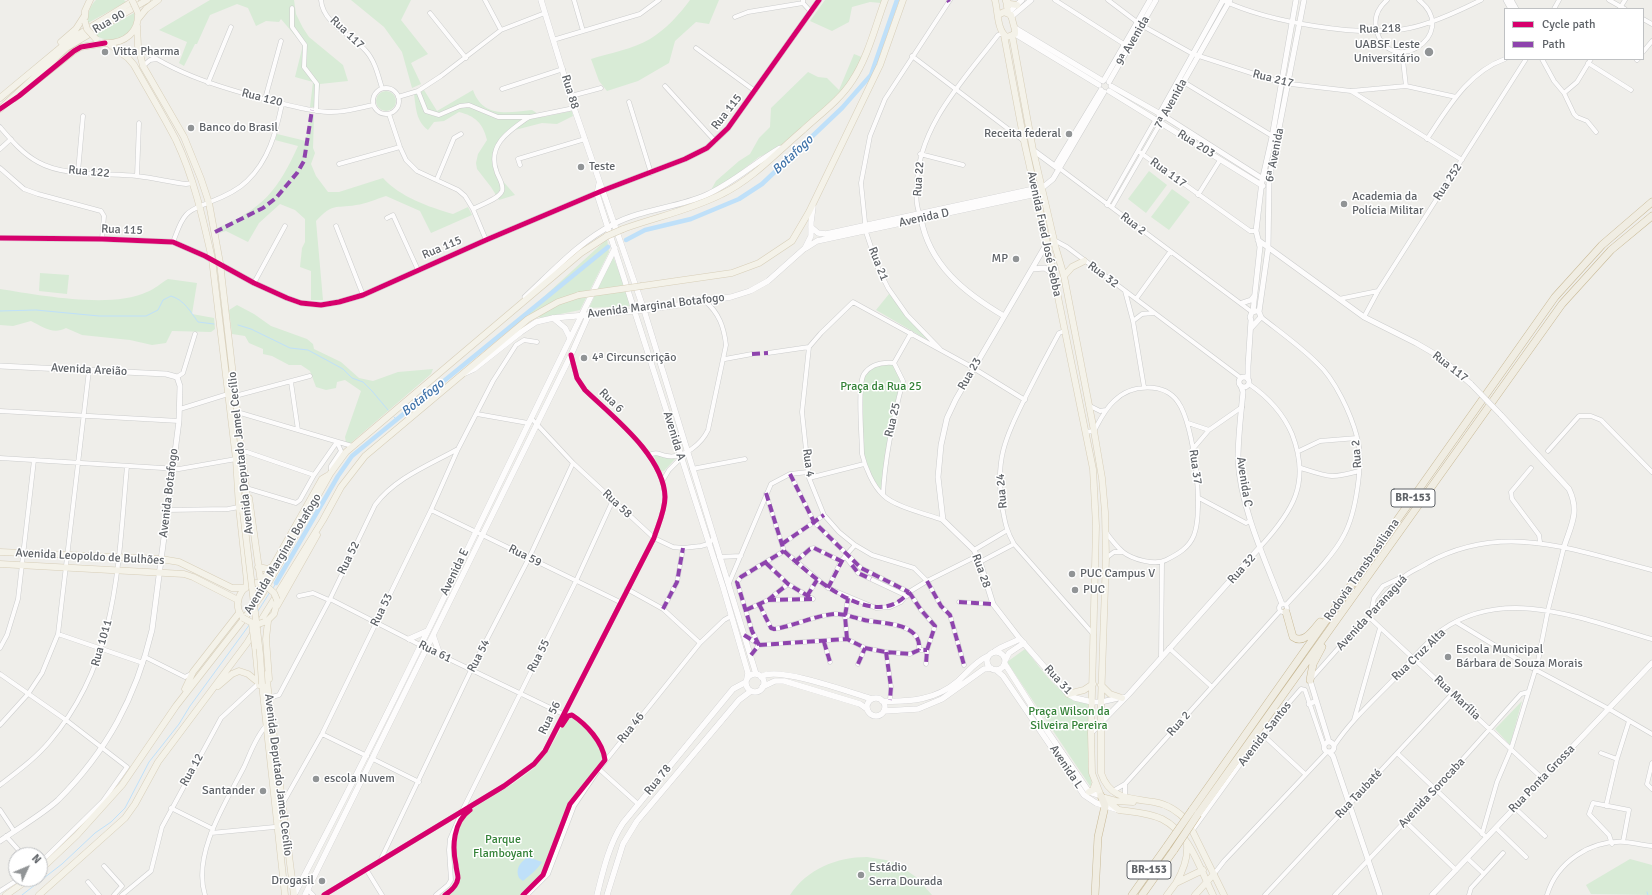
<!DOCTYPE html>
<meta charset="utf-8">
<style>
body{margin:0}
#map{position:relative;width:1652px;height:895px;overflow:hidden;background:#efeeea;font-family:Signika,sans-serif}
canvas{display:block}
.legend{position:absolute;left:1504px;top:8px;width:140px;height:52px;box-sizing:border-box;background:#fff;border:1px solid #bfc1c3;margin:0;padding:5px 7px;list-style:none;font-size:12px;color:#5f6368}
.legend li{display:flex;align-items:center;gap:8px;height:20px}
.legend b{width:20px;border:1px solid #bfc1c3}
.north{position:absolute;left:8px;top:847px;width:40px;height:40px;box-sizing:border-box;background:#fff;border:1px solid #bfc1c3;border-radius:50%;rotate:46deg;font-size:11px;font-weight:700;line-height:16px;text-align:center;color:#5f6368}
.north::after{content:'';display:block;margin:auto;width:14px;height:18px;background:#919496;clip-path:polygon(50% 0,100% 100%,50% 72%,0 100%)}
</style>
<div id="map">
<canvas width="1652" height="895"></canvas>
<ul class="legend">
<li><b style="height:5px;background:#d6006c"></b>Cycle path</li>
<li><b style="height:5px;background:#8e44ad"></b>Path</li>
</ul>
<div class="north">N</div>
</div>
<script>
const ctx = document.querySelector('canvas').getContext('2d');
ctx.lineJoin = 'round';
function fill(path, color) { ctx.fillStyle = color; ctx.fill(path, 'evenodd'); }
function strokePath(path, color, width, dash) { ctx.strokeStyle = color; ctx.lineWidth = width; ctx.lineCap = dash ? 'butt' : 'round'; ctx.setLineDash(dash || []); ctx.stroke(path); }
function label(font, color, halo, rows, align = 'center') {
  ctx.font = font + ' Signika,sans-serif'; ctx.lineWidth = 3; ctx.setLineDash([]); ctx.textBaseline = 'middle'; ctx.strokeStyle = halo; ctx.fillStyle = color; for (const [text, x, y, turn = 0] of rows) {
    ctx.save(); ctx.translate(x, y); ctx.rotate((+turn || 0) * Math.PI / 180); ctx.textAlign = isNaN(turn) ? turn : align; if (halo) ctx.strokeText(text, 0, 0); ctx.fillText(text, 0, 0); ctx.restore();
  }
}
fill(new Path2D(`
 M96 0H124L126 2 88 23C87 14 90 6 96 0Z
 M210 0H294L296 14 303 28 309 37 343 65 348 81 320 84 317 107H310L313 82 295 77 303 45 281 19 279 22 266 21 256 26 248 8 237 4 210 15 197 44H195L184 66 179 63 187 42 159 30Z
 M351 0H411L401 20 428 54 411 63 421 84 412 88 402 52 384 27Z
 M690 0H719L709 24 696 22 675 41 669 63 638 81 607 91 599 81 591 59C610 53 633 49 650 39 665 30 680 14 690 0Z
 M825 0H882L881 3 870 2 852 7 849 22 832 31 810 21Z
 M134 13C139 37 113 47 95 35Z
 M854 54 864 58 852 81 784 146 759 157 732 178 711 190 716 181 739 161 750 154 759 138 770 127 771 108 808 72 818 77 827 78 839 90Z
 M424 90 437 111 473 90C483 119 509 112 532 110L543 117 572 111 573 116 557 124 542 123 511 131 503 138 494 153 498 171 501 179 515 195 499 200 491 187 477 169 476 163 478 154 487 140C483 123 475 116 459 112L444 121 434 122 428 130C416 121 416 108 414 94Z
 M376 101a10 10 0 1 1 20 0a10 10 0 1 1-20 0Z
 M310 115 314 116 313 148 315 153 311 164 316 176 328 192H339L383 178C400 197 429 207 453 214L468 207 472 215 431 233 420 211 386 196C376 199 366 204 356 205 334 209 334 202 316 221L323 300H311V271L300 267 302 248 305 242V219L295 210 280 204 259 223 248 242 226 231 219 233 217 228C263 209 278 190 298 146L275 140 277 134 306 141Z
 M1149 171 1167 185 1146 213 1128 199Z
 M1172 189 1190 202 1169 230 1151 217Z
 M607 239 609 252 580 310 541 318 526 313Z
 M613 256 632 306 589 308Z
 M40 273 69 275 67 294 39 291Z
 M168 279 197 283 192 314 214 318 215 329 211 332 172 331 166 343 152 345 130 340 82 335 66 328C53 335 43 327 31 321L13 326 0 325V289C39 295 111 309 147 292 155 289 161 283 168 279Z
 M889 294 931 342 876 310Z
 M237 305 254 314 271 326 307 339 313 344 314 349 341 362 359 378 373 381 398 372 433 369 431 374 353 441 347 448 345 437 361 391 345 380 337 382 336 388 326 390 316 387 310 371 301 365H289L272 356 263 354V349L249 343 245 336 232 334 229 310Z
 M894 363 903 381 885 464 883 495 864 464 860 388 863 375 872 366Z
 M657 454 665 458 674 457 675 459 664 471 660 472 654 456Z
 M1025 649C1046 674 1056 695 1090 704L1088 767 1092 785 1090 786 1007 662Z
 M1522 701 1510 745 1495 729Z
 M572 715C586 724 603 742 605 760L570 803 543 875 523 895H445L453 889 458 879 454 842 457 829 465 813 514 783 533 769 550 748 566 719Z
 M867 857 886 860 903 866V868L916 877 932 895H790C807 869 837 857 867 857Z
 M1630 859 1652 865V895L1591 894 1586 885Z`), '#d8ebd6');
fill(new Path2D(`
 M528 857 542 862C538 869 530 875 523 881L519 878C515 869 520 862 528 857Z`), '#bfe0f9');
strokePath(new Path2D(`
 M0 311 36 310 99 316H146L158 310 163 300 171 296C184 300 190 311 198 322L214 324
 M238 325 251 329 290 348 308 350 343 369 352 378 363 382 372 391 388 410
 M394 417 396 419
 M273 588 276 583
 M258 611 270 592
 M1647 892 1648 895
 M22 895 62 864 95 833 111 822 125 808 149 762 179 724 190 706 250 624`), '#bfe0f9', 1);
strokePath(new Path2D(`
 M626 240 645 230 691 219 739 199 762 184 842 108 871 75 897 0
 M276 583 338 476 352 456 608 247`), '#bfe0f9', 4.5);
const minor = new Path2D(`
 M321 0C323 24 352 35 366 51 375 61 378 75 382 88
 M485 0 501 30
 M574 0 583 31
 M803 0V3L811 12
 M1055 0 1127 46
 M1108 0 1141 25 1193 54 1282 83 1351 91 1406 86 1456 97
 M1222 0C1268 22 1360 38 1410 28 1434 23 1459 11 1481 0
 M1387 0C1379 7 1374 16 1376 27 1385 81 1463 36 1419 0
 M1609 0 1625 9
 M292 8V27L305 45 304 67 317 84 316 111
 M1620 8 1625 0
 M1554 9 1559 0
 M430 13 466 58
 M735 17 748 12 803 3
 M1643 19 1652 24
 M553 40 640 14 659 0
 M139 47C174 74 226 89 268 100 288 105 308 111 328 112 343 113 358 108 373 105
 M696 48 755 91
 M1402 52 1406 86
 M1643 52 1652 41
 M912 56 1024 141
 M1542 59 1554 81 1564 93 1574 114 1577 117 1587 121 1596 132
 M1637 60 1638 59
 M1588 63 1631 90
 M143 66 150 60 157 59
 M1182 81 1274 137
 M208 83 231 27
 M665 86 715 141
 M373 101a13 13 0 1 1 26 0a13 13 0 1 1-26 0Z
 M502 89 563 69
 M418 91 426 111 439 115 460 106 469 105 498 117H530L574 108
 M1351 91 1462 160
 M1564 93 1577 82 1591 59
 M571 96 601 88
 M398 97 418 91 441 76 501 30 545 13
 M265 99 281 41
 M629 102 651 173
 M389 114 400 147 406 160 417 171 458 190 465 196 473 209 486 240
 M0 127C11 140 23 154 38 162 64 177 108 173 137 176 154 178 170 182 186 184L193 183
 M1427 139C1448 108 1468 72 1505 59
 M0 149 11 139
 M1138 151 1250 231H1256
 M920 154 963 165
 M339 164 400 147
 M520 165 518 159 585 139
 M0 168 24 189 38 194 101 211 104 216 102 239
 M1059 168 1252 312
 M78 172 83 116
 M137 176 139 123
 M437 179 454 138 461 134
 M1198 195 1220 160
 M1107 205 1156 119
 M1112 207 1161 122
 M473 209C480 205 499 199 502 191 504 185 499 178 497 173 486 145 509 131 529 117
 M920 215C916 206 916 194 917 185 918 126 964 80 998 35L1003 33
 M387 218 393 215 418 270
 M336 226 363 295
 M1054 240 1067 247 1241 378
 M173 242C177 233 179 223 186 215 192 208 202 206 210 202 223 197 238 190 247 181 269 160 276 132 282 104
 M254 283 285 226
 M1125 291 1133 321 1144 387
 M1136 299 1170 252
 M1339 299 1378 291
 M1261 317C1280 332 1300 346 1317 363 1335 379 1351 414 1357 437 1364 461 1356 513 1344 535 1333 557 1303 586 1286 605
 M1364 317 1378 291 1526 59
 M1133 321 1142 314 1153 313
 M1064 331 1059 333C1047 355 1036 376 1025 398 1005 439 995 459 1002 506 1005 522 1006 530 1014 544L1094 635
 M940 349 907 315 888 288 878 268 866 232 861 183 870 136 885 99 950 0
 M768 353 809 347
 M725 359 752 354
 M894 363C883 362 871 364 864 374 857 384 862 439 862 454 865 467 873 486 883 495 895 507 927 514 943 520
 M894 363 911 333
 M177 377 183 373 195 334
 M291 382 298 430
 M1249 384C1268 397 1283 413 1292 434 1311 483 1293 511 1260 547
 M235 396 310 376
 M1090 406 1100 411 1106 410
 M180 409 228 394
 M0 411 179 421
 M237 412 352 446
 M477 414 528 423
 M531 418 573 463 654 538 673 547 683 548 701 546 708 544 713 539
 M1188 423 1209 430
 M1085 432 1094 431C1100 420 1105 409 1114 401 1131 384 1164 382 1178 402 1194 424 1204 510 1194 535 1189 548 1178 554 1166 560 1155 566 1132 559 1123 552 1116 546 1110 538 1105 531
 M1192 450 1209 430 1242 407
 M1299 451 1320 441 1357 438
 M1548 451 1579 416H1591L1601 420 1652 472
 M242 452H247L314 475
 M649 455C658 451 659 455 667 456 684 459 702 443 708 430L726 345C724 327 719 313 705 301
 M0 458 179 469 236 459
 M1301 468C1329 477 1330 479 1359 471
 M1531 468 1511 492 1512 499 1539 535 1540 542
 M692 469 745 459
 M331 472V466L341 451 337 442
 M790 474 814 522 861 568 909 592
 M809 478 864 464
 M663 480 669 470 683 456
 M246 488 296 503 300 500 314 475 337 442
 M766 494 784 551
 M883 494C885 455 893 419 903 381L894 363
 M1199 498 1246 523 1250 521
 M167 510 228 509 239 507
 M431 510 620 602
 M782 544 824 515
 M974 550 1006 531
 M784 551 828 588 876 608 890 607 901 602 909 592 927 581 977 556
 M845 556 858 573 907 596
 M719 557 741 556
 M1106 558 1114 552H1123
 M795 562 810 549 814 548 841 561
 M980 562 1014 544
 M766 563 788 584 813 599
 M729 583 771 484 790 474 808 472
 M828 588 841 561 855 545
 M627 589 663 609 700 643
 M909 592 921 610 935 626 927 650 926 664
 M299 596 313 593 329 600
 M807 596 817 580
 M330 599 426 648 563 714
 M768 600 811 599
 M959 602 993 604
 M1279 608a4 4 0 1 1 8 0a4 4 0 1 1-8 0Z
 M759 604 771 628 774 629C794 626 813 616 834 614 843 613 855 618 864 620 883 624 922 622 919 650
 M663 609 677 582 683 548
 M746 610 768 600 788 584
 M1372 610C1382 599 1392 586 1404 577 1410 571 1420 568 1427 563 1503 521 1574 550 1652 570
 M1370 618 1543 779
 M1456 622 1532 668
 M58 634 143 663
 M744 635 757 643
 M847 639 845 616 848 598
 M824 642 830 662
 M759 645 847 639 865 648 886 652 910 654 919 650H927
 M759 645 752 631 737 582 741 577 784 551
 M0 648 7 635 18 599 34 460
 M1169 648 1212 687
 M886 652 891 687 890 700
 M751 655 759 645
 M145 657 185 677 191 674
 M1161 659 1162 562
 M858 664 865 648
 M964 665 950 615 941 606 927 581 914 568 872 555 855 545 839 532 824 515 809 478 802 412 809 347 821 333 853 302 970 366 1025 400
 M1537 666 1548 610 1564 547
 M1536 670 1609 709 1652 734
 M0 674 66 720 127 767 103 801 40 863
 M1311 679 1350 635 1370 618 1374 598 1383 586 1402 577
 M272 697 279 695 330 599 375 505C395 478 429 465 458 449
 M1354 720 1380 628
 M0 725 28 694 42 673 58 634 89 370
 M322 734 367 756
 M1262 734 1305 774
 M1334 746C1351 720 1376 698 1397 676 1411 661 1425 643 1442 630 1506 585 1585 620 1652 639
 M1397 753 1484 835
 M1601 753 1617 759
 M373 759 419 782
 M1652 763 1647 784 1652 789
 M599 769 638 804
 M0 785C18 771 36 758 50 741 118 661 118 565 127 466
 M1113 791 1125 784
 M1125 797V784L1280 611
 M283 803 322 734 431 510 458 449 493 381 516 345 524 340 537 342
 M1606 806 1617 759 1629 721
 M171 808 213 829
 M1515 808 1545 836
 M0 810 14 831
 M1405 821 1456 870
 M1496 828 1526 857
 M1192 831 1262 734 1301 689 1305 690 1324 746
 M211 833 285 826
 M1482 834 1497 782 1511 749 1535 671
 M6 836 23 855
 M1612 844 1609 835 1589 814 1593 803 1629 810 1623 842
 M1467 858 1483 873
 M381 859 471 670 529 558 573 463
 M104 866 122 886 114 895
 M366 869 382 895
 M1214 874 1224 861 1327 752
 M88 882 99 895
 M308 890 313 895
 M0 891 19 879
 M122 895 151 871 162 827 221 718 259 683
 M205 895C192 854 226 802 244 767 250 754 256 736 266 726
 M324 895 504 786 534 764 545 751 654 538C658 525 665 511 665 497 664 456 613 417 585 390L577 378 571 356
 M436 895 448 885 451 880 449 850 450 839 462 811 576 581 613 500
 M527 895 548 874 574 806 599 769 700 643 724 620 731 616
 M1265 895 1452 694
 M1335 895 1436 789 1521 694 1528 692
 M1469 895 1471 888 1503 853
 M1547 895C1557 862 1590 840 1625 842 1634 843 1643 845 1652 846`);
const tertiary = new Path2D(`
 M1506 0 1511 9
 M1511 0 1516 9
 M1008 13 1022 0
 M1011 17 1031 0
 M1015 28 1103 81
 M1015 34 1099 85
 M1104 80 1150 0
 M1109 82 1156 0
 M1111 86 1164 116 1263 179H1266
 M1109 91 1263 186
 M1159 115 1223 0
 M1163 118 1230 0
 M1033 150 1056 167
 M1055 166 1101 90
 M1042 188 1053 179 1104 92
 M921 218C929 265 965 293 1004 316
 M0 238 102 239 173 242 205 256 254 283 287 298 301 303 321 305 339 302 363 295 486 240 604 190 685 159 707 148 728 128 819 0
 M1258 240 1364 317 1416 343 1440 357 1471 384
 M1032 269 1045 268 1054 275
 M525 297C553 271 580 241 614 224 642 209 677 208 706 195 733 183 754 163 780 148
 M1242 303 1251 300 1255 295
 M1253 311 1260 247 1256 231 1262 181 1272 137 1296 0
 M1259 312 1268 249 1269 180 1304 0
 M1251 328 1261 317 1259 312
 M0 366 166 374 177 377 180 386 179 421 152 630C136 697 107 751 58 800 43 814 17 829 0 841
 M1239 382a5 5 0 1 1 10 0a5 5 0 1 1-10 0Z
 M1248 379V366L1251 320 1250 317 1252 312 1256 311
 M1241 386 1243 392C1241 414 1238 437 1238 459 1240 506 1265 560 1282 604
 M1501 415 1569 489C1580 512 1571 525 1564 547
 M1020 639 993 604 980 562 974 550 943 520 938 477 941 445 947 418 956 399 1047 243
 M1310 680 1329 742
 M1092 702H1101L1123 697
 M1309 704 1316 701
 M1091 733 1129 694 1260 547
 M1324 747a5 5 0 1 1 10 0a5 5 0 1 1-10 0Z
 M1329 752 1333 756 1380 895
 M1432 895 1652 663`);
const secondary = new Path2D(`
 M541 0 574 108 644 310 756 674
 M599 184 597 194 723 587 748 673 747 678
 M811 227 818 233 826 234 1034 189
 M806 248 817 241 1036 194 1042 188
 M553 318 565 328 570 338
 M465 373 474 369 521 332 536 322 553 318 644 310 705 301 731 297 750 291 768 281 805 248 811 236V222L813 207
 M433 635 440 655
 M409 639 427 631
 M995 651 1000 648 1020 639 1068 694 1075 698 1092 702
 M987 661a9 9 0 1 1 18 0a9 9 0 1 1-18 0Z
 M1006 659 1009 653 1024 643
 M1005 664 1048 732 1089 792 1101 796
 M996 670 1003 676 1084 795 1096 803 1119 810
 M746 683a9 9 0 1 1 18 0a9 9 0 1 1-18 0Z
 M761 677C776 665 852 693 872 699
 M762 687 775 681H784L860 704 867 709
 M867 707a9 9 0 1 1 18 0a9 9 0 1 1-18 0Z
 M882 701C910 702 936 700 958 681 968 672 976 661 988 656
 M884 711 918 709 942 699 984 669 991 668
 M294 895C407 682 507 463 615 248
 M305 895 571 355 589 314
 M597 895C603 871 609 844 623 823L733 689 746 682
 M607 895 623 844 637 821 739 700 751 691`);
const primary = new Path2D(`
 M995 0C998 11 997 31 1007 37L1015 34V30L1011 15 1004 12 998 15
 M1006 0 1008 13
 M1006 1 1010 4 1017 5
 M85 17V11L90 0
 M138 19 146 9 158 0
 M137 26 138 46 143 66 184 137 201 179 209 203 220 263 246 488V509
 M1004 35 1024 141 1047 243 1093 469 1096 526 1091 733 1092 773 1101 796 1119 810C1133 812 1149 813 1162 819 1190 833 1200 869 1213 895
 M1012 35 1033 150 1056 249 1064 276 1094 431 1102 478 1105 512 1106 558 1101 702V773C1110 800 1131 798 1154 802 1167 804 1179 812 1188 822L1224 895
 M61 42 76 29 85 15
 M107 43C125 43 139 32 138 13
 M0 98 71 39 135 0
 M15 98 74 51 81 47 105 43
 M0 109 66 48 147 0
 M623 229C656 217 691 210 722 194 753 179 777 152 803 130 819 115 840 100 852 81 868 57 875 27 885 0
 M1064 276 1072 267 1084 261
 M642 286 732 273 759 263 792 241 809 212 880 65 903 0
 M249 498 261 583
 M0 552 161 559 179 562 232 588H246L247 581 239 507 236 459 212 259C203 219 194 178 176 140 163 115 148 90 134 65L128 58 108 43
 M0 564 184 574 193 577 238 600
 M258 567 268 569 272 567
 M261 583 274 564 322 479 327 476
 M277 606 317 535
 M241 615C231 601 246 576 264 585
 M268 621 266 639 269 679
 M266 622 274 614 277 603
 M255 646 259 685
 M266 674 294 895
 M262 684 285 895
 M1101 685 1110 694 1122 698
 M218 686 232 674 239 671 248 674 259 683
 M185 689 193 672 239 613
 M1068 694 1084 690 1093 684
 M1089 792 1093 790 1095 784
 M1105 798 1116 801 1133 802
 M40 870 77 835 122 785 176 706 243 620 261 596 330 474 346 452 581 253 607 236
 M1176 883C1183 871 1188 859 1187 845
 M6 895 29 879
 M39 895 125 818 135 804 158 762 247 643 323 520 341 487 365 456 528 319 558 302 579 295
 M1167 895 1176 883 1203 870
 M1195 895 1214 874`);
const motorway = new Path2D(`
 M1286 612 1293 637C1304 645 1314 629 1320 622
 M1310 680 1313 664 1322 647
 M1192 810 1555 297 1602 245 1652 202
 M1198 814 1562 304 1611 250 1652 216
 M1095 895 1098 837 1105 806 1101 796
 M1132 895 1167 846
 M1142 895 1174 850`);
strokePath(minor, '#cbcccc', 5);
strokePath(tertiary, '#cbcccc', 6);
strokePath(secondary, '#cacacb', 6);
strokePath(primary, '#d7ceb8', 7);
strokePath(motorway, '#c8b996', 8);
strokePath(minor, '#fdfcfc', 4);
strokePath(tertiary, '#fdfcfc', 5);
strokePath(secondary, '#fdfcfc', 5.5);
strokePath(primary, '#f4f2e9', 6);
strokePath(motorway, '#f0ede3', 7);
const tertiaryBridge = new Path2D(`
 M1471 384 1501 415`);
const primaryBridge = new Path2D(`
 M132 0 138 13
 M85 22 87 29 96 39
 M607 236 623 229
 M579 295 642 286
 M243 512 260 654 262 684
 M265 585 274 593 277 600
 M243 618 256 625 264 622
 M252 624 255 646`);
const motorwayBridge = new Path2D(`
 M1167 846 1192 810
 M1174 850 1198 814`);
strokePath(tertiaryBridge, '#cbcccc', 6, []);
strokePath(primaryBridge, '#d7ceb8', 7, []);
strokePath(motorwayBridge, '#c8b996', 8, []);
strokePath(tertiaryBridge, '#fdfcfc', 5);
strokePath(primaryBridge, '#f4f2e9', 6);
strokePath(motorwayBridge, '#f0ede3', 7);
strokePath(new Path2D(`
 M948 0 949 2
 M215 232 263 208 276 198 297 173 304 161 312 110
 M752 354 768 353
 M790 474 814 522 861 568 909 592
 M766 493 784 551
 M782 544 824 515
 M784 551C812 577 876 634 909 592
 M795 562 810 549 814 548 841 561
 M766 563 788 584 813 599
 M852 565 858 573 871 579
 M927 581 941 606 950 615 964 665
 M828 588 844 557
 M909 592 921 610 935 626 927 650 926 664
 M807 596 817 580
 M768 600 812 599
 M959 602 993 604
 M759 604 771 628 774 629C794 626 813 616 834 614 843 613 855 618 864 620 883 624 922 622 919 650
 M663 609 677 582 683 548
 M746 610 768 600 788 584
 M744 635 757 643
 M847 639 845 616 848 598
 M824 642 830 662
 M759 645 847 639 865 648 886 652 910 654 919 650H927
 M759 645 752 631 737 582 741 577 784 551
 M886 652 891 687 890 700
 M751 655 759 645
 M858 664 865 648`), '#8e44ad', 4, [8, 4]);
strokePath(new Path2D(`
 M0 109 19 96 74 51 81 47 105 43
 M0 238 102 239 173 242 205 256 254 283 287 298 301 303 321 305 339 302 363 295 486 240 604 190 685 159 707 148 728 128 819 0
 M324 895 504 786 534 764 545 751 654 538C658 525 665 511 665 497 664 456 613 417 585 390L577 378 571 355
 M445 895C451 891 457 886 458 878 458 874 456 869 456 865 452 847 453 822 470 810
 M523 895 543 875 570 804 605 760C603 742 586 724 572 715L568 716 562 725`), '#d6006c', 5);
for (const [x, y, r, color] of [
 [105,52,4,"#919496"],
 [1429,52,5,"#919496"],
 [191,128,4,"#919496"],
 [1069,134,4,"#919496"],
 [581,167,4,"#919496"],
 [1344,204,4,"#919496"],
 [1016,259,4,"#919496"],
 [584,358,4,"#919496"],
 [1072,574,4,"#919496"],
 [1075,590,4,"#919496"],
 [1448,657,4,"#919496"],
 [316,779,4,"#919496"],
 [263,791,4,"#919496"],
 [861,875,4,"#919496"],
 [322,881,4,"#919496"]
]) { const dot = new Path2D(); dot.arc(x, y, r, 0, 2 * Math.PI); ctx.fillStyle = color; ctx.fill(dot); strokePath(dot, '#fff', 1.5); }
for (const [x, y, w] of [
 [1413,498,44],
 [1149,870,44]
]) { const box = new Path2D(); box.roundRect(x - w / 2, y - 9, w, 18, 3); ctx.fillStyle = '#fff'; ctx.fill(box); strokePath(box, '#5f6368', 1); }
label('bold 11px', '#5f6368', null, [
 ["BR-153",1413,498],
 ["BR-153",1149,870]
]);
label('12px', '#5f6368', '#fff', [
 ["Rua 90",109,22,-30],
 ["Rua 218",1380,29,-2],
 ["Rua 117",347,33,43],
 ["9ª Avenida",1133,41,-60],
 ["Rua 217",1273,79,14],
 ["Rua 88",570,92,73],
 ["Rua 120",262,98,14],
 ["7ª Avenida",1171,104,-61],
 ["Rua 115",727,112,-52],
 ["Rua 203",1196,144,32],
 ["6ª Avenida",1275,155,-79],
 ["Rua 122",89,172,5],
 ["Rua 117",1168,173,36],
 ["Rua 22",919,179,-86],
 ["Rua 252",1448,182,-57],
 ["Avenida D",924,218,-12],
 ["Rua 2",1133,224,38],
 ["Rua 115",122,230,2],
 ["Avenida Fued José Sebba",1044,234,78],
 ["Rua 115",442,248,-23],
 ["Rua 21",878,264,68],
 ["Rua 32",1103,275,37],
 ["Avenida Marginal Botafogo",656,306,-7],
 ["Rua 117",1450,367,38],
 ["Avenida Areião",89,370,3],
 ["Rua 23",970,374,-60],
 ["Rua 6",611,401,44],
 ["Rua 25",893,420,-77],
 ["Avenida A",674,436,73],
 ["Avenida Deputado Jamel Cecílio",241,453,-96],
 ["Rua 2",1357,454,-94],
 ["Rua 4",808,463,82],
 ["Rua 37",1195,467,82],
 ["Avenida C",1244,482,81],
 ["Rua 24",1002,491,-95],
 ["Avenida Botafogo",169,493,-83],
 ["Rua 58",617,504,43],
 ["Avenida Marginal Botafogo",283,554,-59],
 ["Rua 59",525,556,26],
 ["Avenida Leopoldo de Bulhões",90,557,3],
 ["Rua 52",349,558,-64],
 ["Rua 32",1242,569,-48],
 ["Rodovia Transbrasiliana",1362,570,-55],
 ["Rua 28",981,571,70],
 ["Avenida E",455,572,-64],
 ["Rua 53",382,610,-64],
 ["Avenida Paranaguá",1372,613,-47],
 ["Rua 1011",102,643,-74],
 ["Rua 61",435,652,26],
 ["Rua Cruz Alta",1419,655,-44],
 ["Rua 54",479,656,-63],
 ["Rua 55",539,656,-63],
 ["Rua 31",1058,680,47],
 ["Rua Marília",1457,698,43],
 ["Rua 56",550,718,-64],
 ["Rua 2",1179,724,-48],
 ["Rua 46",631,728,-51],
 ["Avenida Santos",1265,734,-52],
 ["Avenida L",1066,767,56],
 ["Rua 12",192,770,-61],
 ["Avenida Deputado Jamel Cecílio",278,775,83],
 ["Rua Ponta Grossa",1542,779,-46],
 ["Rua 78",658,780,-51],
 ["Avenida Sorocaba",1432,793,-47],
 ["Rua Taubaté",1359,794,-47]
]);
label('12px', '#5f6368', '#fff', [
 ["UABSF Leste",1420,45,"right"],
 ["Universitário",1420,59,"right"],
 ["Vitta Pharma",113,52],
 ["Banco do Brasil",199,128],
 ["Receita federal",1061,134,"right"],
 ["Teste",589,167],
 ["Academia da",1352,197],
 ["Polícia Militar",1352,211],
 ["MP",1008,259,"right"],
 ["4ª Circunscrição",592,358],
 ["PUC Campus V",1080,574],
 ["PUC",1083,590],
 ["Escola Municipal",1456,650],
 ["Bárbara de Souza Morais",1456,664],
 ["escola Nuvem",324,779],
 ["Santander",255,791,"right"],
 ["Estádio",869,868],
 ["Serra Dourada",869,882],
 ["Drogasil",314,881,"right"]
], 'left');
label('12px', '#348238', '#fff', [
 ["Praça da Rua 25",881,387],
 ["Praça Wilson da",1069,712],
 ["Silveira Pereira",1069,726],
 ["Parque",503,840],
 ["Flamboyant",503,854]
]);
label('italic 13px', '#4174aa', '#fff', [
 ["Botafogo",793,155,-43],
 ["Botafogo",423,398,-39]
]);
</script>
